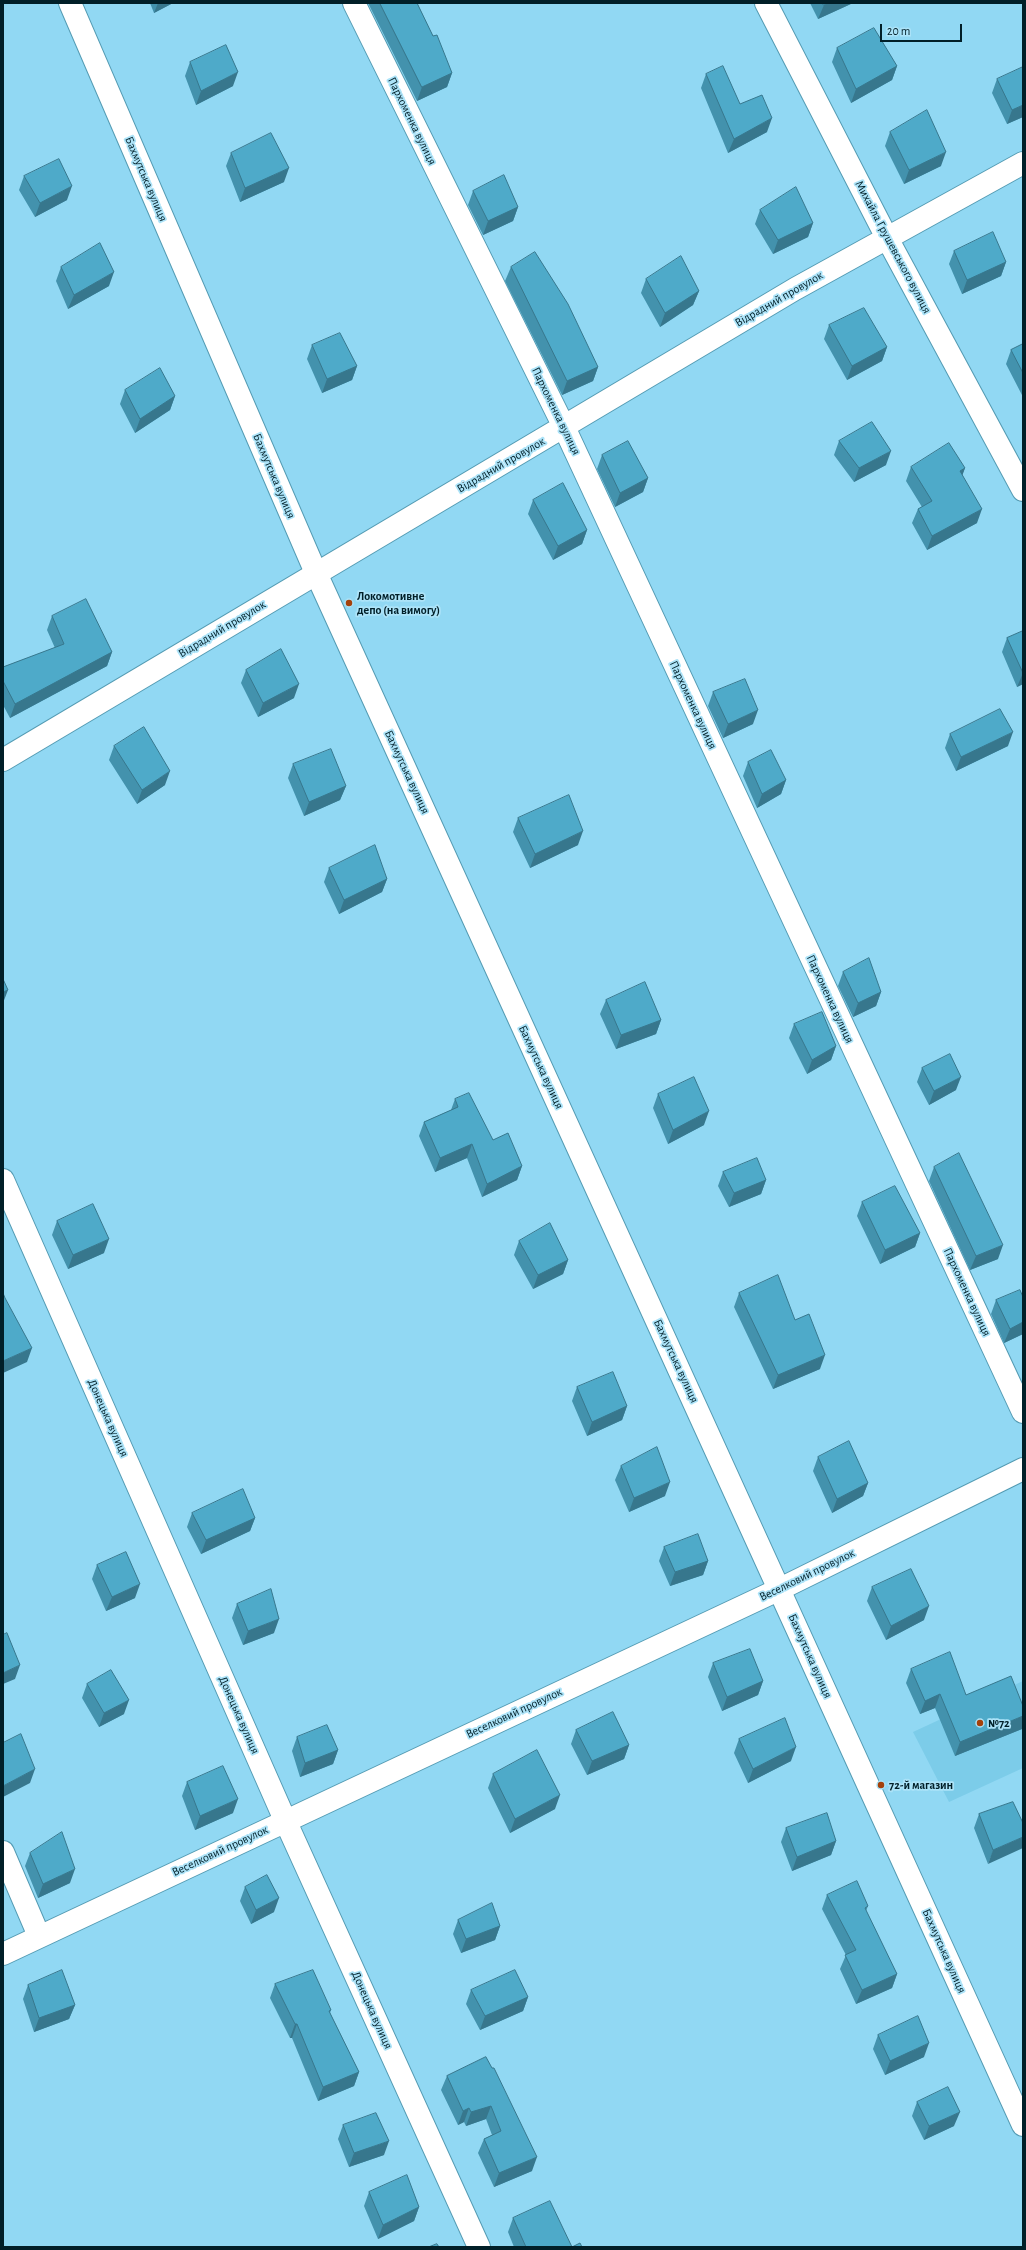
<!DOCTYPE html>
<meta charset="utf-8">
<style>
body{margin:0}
#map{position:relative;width:1026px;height:2250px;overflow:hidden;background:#91d8f3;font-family:"Alegreya Sans",sans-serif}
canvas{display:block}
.frame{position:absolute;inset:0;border:4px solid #011f28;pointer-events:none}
.scale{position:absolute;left:880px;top:24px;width:82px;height:18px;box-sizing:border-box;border:2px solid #011f28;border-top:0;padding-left:5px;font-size:12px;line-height:14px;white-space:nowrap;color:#011f28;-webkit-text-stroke:3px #ace3f8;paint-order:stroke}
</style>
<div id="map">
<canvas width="1026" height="2250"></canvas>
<div class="frame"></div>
<div class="scale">20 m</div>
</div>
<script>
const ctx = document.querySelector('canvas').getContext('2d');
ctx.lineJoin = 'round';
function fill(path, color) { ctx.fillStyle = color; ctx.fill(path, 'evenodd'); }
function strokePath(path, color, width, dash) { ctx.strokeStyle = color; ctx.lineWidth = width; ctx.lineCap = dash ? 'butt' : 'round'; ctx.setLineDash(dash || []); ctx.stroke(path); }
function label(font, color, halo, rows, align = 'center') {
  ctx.font = font + ' "Alegreya Sans",sans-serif'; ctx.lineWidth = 3.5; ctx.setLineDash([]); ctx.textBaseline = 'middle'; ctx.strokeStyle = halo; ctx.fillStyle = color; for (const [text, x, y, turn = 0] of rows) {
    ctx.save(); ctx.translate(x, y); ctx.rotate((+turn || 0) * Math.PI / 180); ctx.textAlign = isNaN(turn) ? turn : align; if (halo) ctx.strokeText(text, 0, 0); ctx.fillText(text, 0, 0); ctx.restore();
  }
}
fill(new Path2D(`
 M1023 1681V1768L949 1802 913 1732Z`), '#7ccce9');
const minor = new Path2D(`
 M354 3 564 427 1023 1412
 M766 3 887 238 1023 490
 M3 760 795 289 1023 163
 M3 1180 285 1820 479 2247
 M3 1852 39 1936
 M3 1954 780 1589 1023 1469`);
const tertiary = new Path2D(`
 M70 3 316 573 1023 2125`);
strokePath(minor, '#549bb3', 24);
strokePath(tertiary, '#549bb3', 24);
strokePath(minor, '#fff', 22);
strokePath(tertiary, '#fff', 22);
fill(new Path2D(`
 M150 3H173L154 13Z
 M368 3H417L433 36 452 73 447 87 417 101Z
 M810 3H853L818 19Z
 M837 48 897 66 892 80 851 103 832 62Z
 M190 62 233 86 196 105 185 76Z
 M706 74 740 104 767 132 728 153 701 88Z
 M997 79 1023 117 1007 124 992 93Z
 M890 132 941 166 904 184 885 146Z
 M231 153 284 182 240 202 226 166Z
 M24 176 67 200 35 217 19 190Z
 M473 191 518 207 513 221 483 235 468 205Z
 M760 210 813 223 808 237 773 254 755 224Z
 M954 251 1006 262 1001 276 962 294 949 264Z
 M61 267 109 286 68 309 56 281Z
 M511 267 598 367 593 381 562 395 505 281Z
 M646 279 699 291 693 305 660 327 641 293Z
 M829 325 887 347 882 361 847 380 824 339Z
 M1023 344V397L1006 364 1011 350Z
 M312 345 357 366 352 380 322 393 307 359Z
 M125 390 175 396 170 410 135 433 120 404Z
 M839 441 886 465 854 482 834 455Z
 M602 455 648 478 643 492 615 507 597 469Z
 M911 467 965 468 962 475 977 523 927 550 912 523 918 509 922 507 906 481Z
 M533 500 587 530 582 544 553 560 528 514Z
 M52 616 112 652 107 666 10 718 3 705V667L55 648 47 630Z
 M1023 631V684L1017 687 1002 652 1007 638Z
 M246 670 294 698 258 717 241 683Z
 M713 692 753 724 723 738 708 706Z
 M950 734 1008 746 956 771 945 748Z
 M114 746 165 785 137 804 109 760Z
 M748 762 786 780 781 794 757 808 743 776Z
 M293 764 346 786 340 800 304 816 288 778Z
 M518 818 578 845 530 868 513 832Z
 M329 868 387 879 382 892 339 914 324 882Z
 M843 972 881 992 876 1006 853 1017 838 986Z
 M606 1000 661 1020 656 1034 616 1049 600 1014Z
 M794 1024 836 1046 831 1060 807 1074 789 1038Z
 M922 1068 956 1090 929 1105 917 1082Z
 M658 1094 704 1125 668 1144 653 1108Z
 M455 1099 493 1140 522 1166 517 1180 482 1197 467 1158 435 1172 419 1136 424 1122 451 1110Z
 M934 1167 998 1259 970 1270 929 1181Z
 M723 1172 766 1180 761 1194 729 1207 718 1186Z
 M862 1202 920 1233 915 1247 880 1264 857 1216Z
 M57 1221 104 1253 68 1269 52 1235Z
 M519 1241 568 1260 563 1274 533 1289 514 1255Z
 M739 1293 795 1320 820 1369 773 1389 734 1307Z
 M1023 1297V1334L1004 1343 991 1314 996 1300Z
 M577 1387 627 1406 622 1420 587 1436 572 1401Z
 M818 1457 868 1483 863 1496 832 1513 813 1471Z
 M621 1466 665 1496 629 1512 615 1480Z
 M192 1513 255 1518 250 1531 201 1554 187 1527Z
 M664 1547 708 1561 703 1575 670 1586 659 1561Z
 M97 1565 135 1598 106 1611 92 1579Z
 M872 1587 924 1620 886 1640 867 1601Z
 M237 1604 274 1633 243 1645 232 1618Z
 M713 1663 763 1681 758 1695 722 1711 708 1677Z
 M911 1669 966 1695 1022 1729 955 1756 935 1708 920 1714 906 1683Z
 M87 1684 124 1714 99 1727 82 1698Z
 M576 1730 629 1745 624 1759 587 1775 571 1744Z
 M297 1737 338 1750 333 1764 300 1777 292 1751Z
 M739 1739 791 1761 748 1783 734 1753Z
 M493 1774 555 1809 510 1833 488 1788Z
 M187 1782 233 1813 195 1830 182 1796Z
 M1013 1802 988 1864 974 1828 979 1814Z
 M786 1828 836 1841 831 1855 792 1871 781 1842Z
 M30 1853 70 1883 38 1898 25 1866Z
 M245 1887 274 1912 251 1924 240 1901Z
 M827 1895 868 1906 866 1911 897 1974 892 1988 856 2004 840 1969 846 1955 822 1909Z
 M458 1920 500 1926 495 1940 461 1953 453 1934Z
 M275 1984 331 2010 330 2013 359 2072 354 2086 318 2101 292 2038H290L270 1998Z
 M28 1985 75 2005 69 2019 34 2032 23 1999Z
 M471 1990 528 1997 523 2011 480 2030 466 2004Z
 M878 2035 924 2057 885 2075 873 2049Z
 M486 2057 532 2171 494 2187 478 2153 484 2139 492 2135 486 2119 466 2126 464 2122 458 2125 441 2090 447 2076Z
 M917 2102 954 2126 924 2140 912 2116Z
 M343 2125 384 2155 349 2167 338 2139Z
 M369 2192 419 2207 414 2221 378 2239 364 2206Z
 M513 2218 572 2247H582H514L508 2232Z`), '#4392ad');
fill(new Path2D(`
 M158 3H173L154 13Z
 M828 3H853L818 19 824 5Z
 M897 66 892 80 851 103 856 89Z
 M238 72 233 86 196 105 201 91Z
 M452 73 447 87 417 101 422 87Z
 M1023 105V117L1007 124 1012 110Z
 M772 118 767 132 728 153 734 139Z
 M946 152 941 166 904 184 909 170Z
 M289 168 284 182 240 202 245 188Z
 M72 186 67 200 35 217 40 203Z
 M518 207 513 221 483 235 488 221Z
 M813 223 808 237 773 254 778 240Z
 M1006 262 1001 276 962 294 967 280Z
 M114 272 109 286 68 309 74 295Z
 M699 291 693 305 660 327 665 313Z
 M887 347 882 361 847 380 852 366Z
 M357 366 352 380 322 393 327 379Z
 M598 367 593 381 562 395 567 381Z
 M175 396 170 410 135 433 140 419Z
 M891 451 886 465 854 482 859 468Z
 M965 468 960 482V471Z
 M648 478 643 492 615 507 620 493Z
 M982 509 977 523 927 550 932 536Z
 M587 530 582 544 553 560 558 546Z
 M112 652 107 666 10 718 15 704Z
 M1023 673V684L1017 687Z
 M299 684 294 698 258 717 263 703Z
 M758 710 753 724 723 738 728 724Z
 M1013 732 1008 746 956 771 961 757Z
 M170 771 165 785 137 804 142 790Z
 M786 780 781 794 757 808 762 794Z
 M346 786 340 800 304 816 309 802Z
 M583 831 578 845 530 868 535 854Z
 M387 879 382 892 339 914 344 900Z
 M8 990 3 1003V992Z
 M881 992 876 1006 853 1017 858 1003Z
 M661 1020 656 1034 616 1049 621 1035Z
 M836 1046 831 1060 807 1074 812 1060Z
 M961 1077 956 1090 929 1105 934 1091Z
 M709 1111 704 1125 668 1144 673 1130Z
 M472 1144 467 1158 435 1172 440 1158Z
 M522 1166 517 1180 482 1197 487 1184Z
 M766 1180 761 1194 729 1207 734 1193Z
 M920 1233 915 1247 880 1264 885 1250Z
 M109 1239 104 1253 68 1269 73 1255Z
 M1003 1245 998 1259 970 1270 976 1256Z
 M568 1260 563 1274 533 1289 538 1275Z
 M1023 1322V1334L1004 1343 1010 1329Z
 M32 1348 27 1362 3 1373V1361Z
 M825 1355 820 1369 773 1389 778 1375Z
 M627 1406 622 1420 587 1436 592 1422Z
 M670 1482 665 1496 629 1512 634 1498Z
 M868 1483 863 1496 832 1513 837 1499Z
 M255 1518 250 1531 201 1554 206 1540Z
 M708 1561 703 1575 670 1586 675 1572Z
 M140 1584 135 1598 106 1611 112 1597Z
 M929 1606 924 1620 886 1640 891 1626Z
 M279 1619 274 1633 243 1645 248 1631Z
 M20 1665 15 1679 3 1684V1673Z
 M763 1681 758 1695 722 1711 727 1697Z
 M940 1694 935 1708 920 1714 925 1701Z
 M129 1700 124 1714 99 1727 104 1713Z
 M1023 1716V1725L1022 1729 955 1756 960 1742Z
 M629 1745 624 1759 587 1775 592 1761Z
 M796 1747 791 1761 748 1783 753 1769Z
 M338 1750 333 1764 300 1777 305 1763Z
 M35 1769 30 1783 3 1797V1786Z
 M560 1795 555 1809 510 1833 515 1819Z
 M238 1799 233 1813 195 1830 200 1816Z
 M1023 1837V1848L988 1864 993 1850Z
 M836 1841 831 1855 792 1871 797 1857Z
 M75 1869 70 1883 38 1898 43 1884Z
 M279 1898 274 1912 251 1924 256 1910Z
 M500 1926 495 1940 461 1953 466 1939Z
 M897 1974 892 1988 856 2004 862 1990Z
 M528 1997 523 2011 480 2030 485 2016Z
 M75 2005 69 2019 34 2032 39 2018Z
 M295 2024H297L292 2038H290Z
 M929 2043 924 2057 885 2075 890 2061Z
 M359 2072 354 2086 318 2101 323 2087Z
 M491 2106 486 2119 466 2126 471 2112Z
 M469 2108 464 2122 458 2125 463 2111Z
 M960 2112 954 2126 924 2140 929 2126Z
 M389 2141 384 2155 349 2167 354 2153Z
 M537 2157 532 2171 494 2187 499 2173Z
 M419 2207 414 2221 378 2239 383 2225Z`), '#37778d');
const building = new Path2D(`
 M380 3H417L433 36 437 35 452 73 422 87Z
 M822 3H828L824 5Z
 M874 28 897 66 856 89 837 48Z
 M226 45 238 72 201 91 190 62Z
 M723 66 740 104 762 95 772 118 734 139 706 74Z
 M1023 67V105L1012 110 997 79Z
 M927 110 946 152 909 170 890 132Z
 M271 133 289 168 245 188 231 153Z
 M59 159 72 186 40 203 24 176Z
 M504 175 518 207 488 221 473 191Z
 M796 187 813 223 778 240 760 210Z
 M993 232 1006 262 967 280 954 251Z
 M100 243 114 272 74 295 61 267Z
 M535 252 568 304 598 367 567 381 511 267Z
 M681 256 699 291 665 313 646 279Z
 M864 308 887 347 852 366 829 325Z
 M340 333 357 366 327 379 312 345Z
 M1023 344V373L1011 350Z
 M160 368 175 396 140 419 125 390Z
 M872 422 891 451 859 468 839 441Z
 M628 441 648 478 620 493 602 455Z
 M949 443 965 468 960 471 982 509 932 536 918 509 932 501 911 467Z
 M563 483 587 530 558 546 533 500Z
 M86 599 112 652 15 704 3 681V667L64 644 52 616Z
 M1023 631V673L1007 638Z
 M281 649 299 684 263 703 246 670Z
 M745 679 758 710 728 724 713 692Z
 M1000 709 1013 732 961 757 950 734Z
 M144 727 170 771 142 790 114 746Z
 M331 749 346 786 309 802 293 764Z
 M771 750 786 780 762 794 748 762Z
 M569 795 583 831 535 854 518 818Z
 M375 845 387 879 344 900 329 868Z
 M869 958 881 992 858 1003 843 972Z
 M3 979 8 990 3 992Z
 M645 982 661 1020 621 1035 606 1000Z
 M822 1012 836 1046 812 1060 794 1024Z
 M950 1054 961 1077 934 1091 922 1068Z
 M694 1077 709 1111 673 1130 658 1094Z
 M469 1093 493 1140 508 1133 522 1166 487 1184 472 1144 440 1158 424 1122 458 1107 455 1099Z
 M959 1153 1003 1245 976 1256 934 1167Z
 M757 1158 766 1180 734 1193 723 1172Z
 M895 1186 920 1233 885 1250 862 1202Z
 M93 1204 109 1239 73 1255 57 1221Z
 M550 1223 568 1260 538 1275 519 1241Z
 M778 1275 795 1320 809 1314 825 1355 778 1375 739 1293Z
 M1020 1290 1023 1297V1322L1010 1329 996 1300Z
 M3 1293 5 1298 32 1348 3 1361Z
 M613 1372 627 1406 592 1422 577 1387Z
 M849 1441 868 1483 837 1499 818 1457Z
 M657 1447 670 1482 634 1498 621 1466Z
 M243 1489 255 1518 206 1540 192 1513Z
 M698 1534 708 1561 675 1572 664 1547Z
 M126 1552 140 1584 112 1597 97 1565Z
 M911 1569 929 1606 891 1626 872 1587Z
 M271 1589 279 1619 248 1631 237 1604Z
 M7 1633 20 1665 3 1673V1635Z
 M750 1649 763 1681 727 1697 713 1663Z
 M950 1652 966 1695 1011 1676 1023 1706V1716L960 1742 940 1694 925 1701 911 1669Z
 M111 1670 129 1700 104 1713 87 1684Z
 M613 1712 629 1745 592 1761 576 1730Z
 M785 1718 796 1747 753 1769 739 1739Z
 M327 1725 338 1750 305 1763 297 1737Z
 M21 1734 35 1769 3 1786V1743Z
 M537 1750 560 1795 515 1819 493 1774Z
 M223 1766 238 1799 200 1816 187 1782Z
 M1013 1802 1023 1823V1837L993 1850 979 1814Z
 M827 1813 836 1841 797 1857 786 1828Z
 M62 1832 75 1869 43 1884 30 1853Z
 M267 1875 279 1898 256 1910 245 1887Z
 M857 1881 868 1906 865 1908 897 1974 862 1990 845 1955 856 1950 827 1895Z
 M492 1903 500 1926 466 1939 458 1920Z
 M62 1970 75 2005 39 2018 28 1985Z
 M313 1970 331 2010 329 2011 359 2072 323 2087 297 2024H295L275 1984Z
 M515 1970 528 1997 485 2016 471 1990Z
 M918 2016 929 2043 890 2061 878 2035Z
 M486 2057 492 2068H494L537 2157 499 2173 484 2139 501 2131 491 2106 471 2112 469 2108 463 2111 447 2076Z
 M948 2087 960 2112 929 2126 917 2102Z
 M376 2113 389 2141 354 2153 343 2125Z
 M407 2175 419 2207 383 2225 369 2192Z
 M550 2201 572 2247 580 2243 582 2247H526L513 2218Z
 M437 2244 439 2247H429Z`);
fill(building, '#4eaac9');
strokePath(building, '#37778d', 1);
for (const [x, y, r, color] of [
 [349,603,4,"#a4410b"],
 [980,1723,4,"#a4410b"],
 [881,1785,4,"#a4410b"]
]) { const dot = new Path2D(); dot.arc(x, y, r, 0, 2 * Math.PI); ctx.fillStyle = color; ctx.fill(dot); strokePath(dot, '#ace3f8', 1.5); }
label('12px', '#011f28', '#ace3f8', [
 ["Пархоменка вулиця",412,121,64],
 ["Бахмутська вулиця",146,179,67],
 ["Михайла Грушевського вулиця",893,247,62],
 ["Відрадний провулок",779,299,-30],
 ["Пархоменка вулиця",556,411,64],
 ["Відрадний провулок",501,465,-30],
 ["Бахмутська вулиця",274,476,67],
 ["Відрадний провулок",222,629,-31],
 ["Пархоменка вулиця",693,705,65],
 ["Бахмутська вулиця",407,772,65],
 ["Пархоменка вулиця",830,999,65],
 ["Бахмутська вулиця",541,1067,65],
 ["Пархоменка вулиця",967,1292,65],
 ["Бахмутська вулиця",676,1361,65],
 ["Донецька вулиця",108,1418,66],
 ["Веселковий провулок",807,1575,-26],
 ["Бахмутська вулиця",810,1656,66],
 ["Веселковий провулок",514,1713,-25],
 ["Донецька вулиця",239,1715,66],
 ["Веселковий провулок",220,1851,-25],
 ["Бахмутська вулиця",944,1951,66],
 ["Донецька вулиця",372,2010,66]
]);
label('bold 12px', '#011f28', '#ace3f8', [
 ["Локомотивне",357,596],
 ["депо (на вимогу)",357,610],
 ["№72",988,1723],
 ["72-й магазин",889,1785]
], 'left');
</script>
